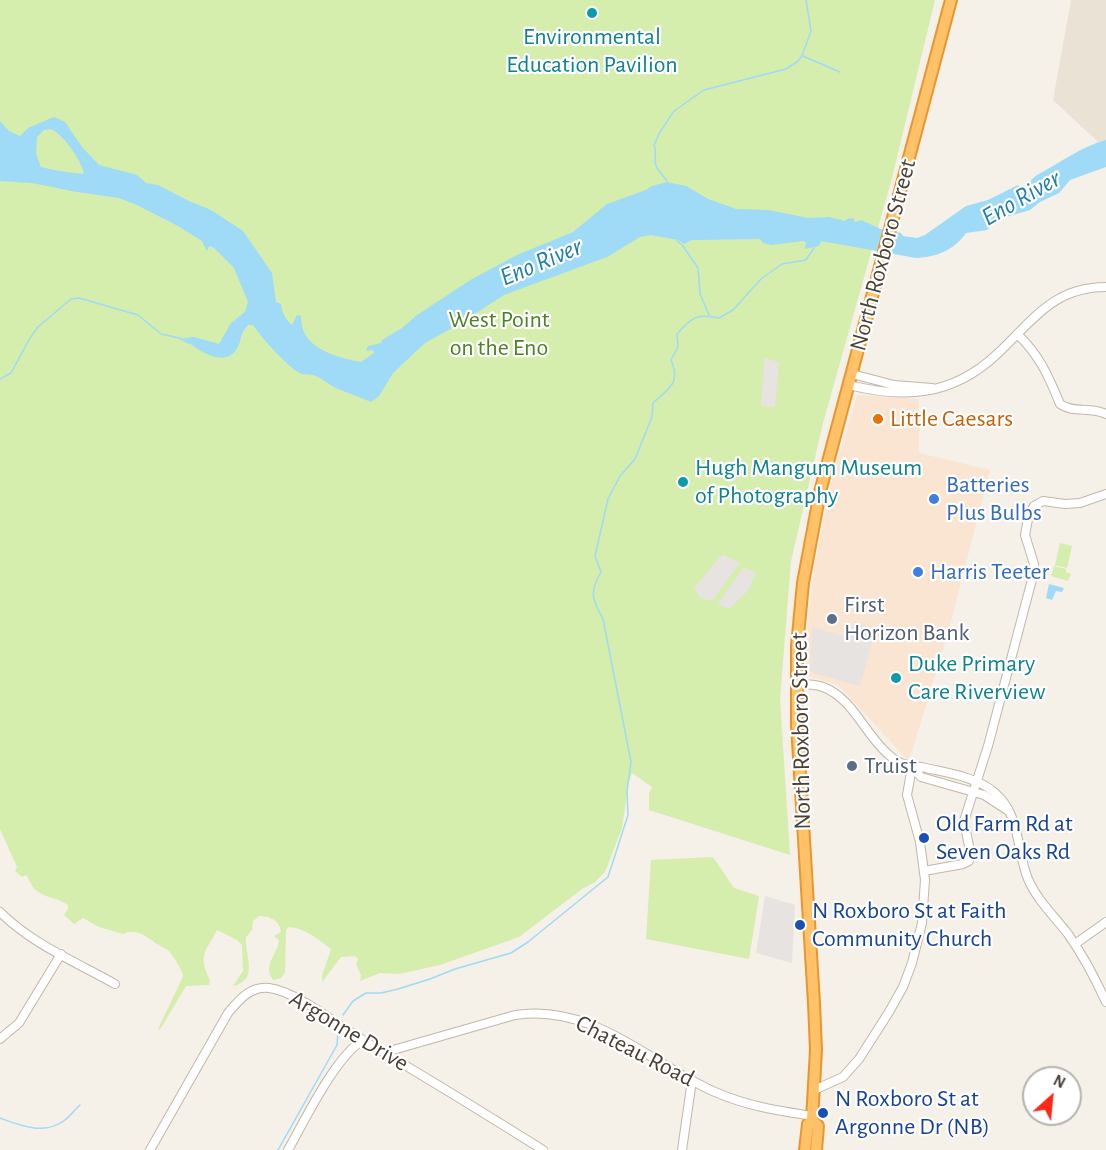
<!DOCTYPE html>
<style>
body{margin:0}
#map{position:relative;width:1106px;height:1150px;overflow:hidden;background:#f5f0e8;font-family:"Alegreya Sans",sans-serif}
canvas{display:block}
.north{position:absolute;left:1022px;top:1066px;width:60px;height:60px;box-sizing:border-box;background:#fff;border:2px solid #b6b3af;border-radius:50%;rotate:27deg;font-size:16px;font-weight:700;line-height:24px;text-align:center;color:#494036}
.north::after{content:'';display:block;margin:auto;width:21px;height:27px;background:#ff2715;clip-path:polygon(50% 0,100% 100%,50% 72%,0 100%)}
</style>
<div id="map">
<canvas width="1106" height="1150"></canvas>
<div class="north">N</div>
</div>
<script>
const ctx = document.querySelector('canvas').getContext('2d');
ctx.lineJoin = 'round';
function fill(path, color) { ctx.fillStyle = color; ctx.fill(path, 'evenodd'); }
function strokePath(path, color, width, dash) { ctx.strokeStyle = color; ctx.lineWidth = width; ctx.lineCap = dash ? 'butt' : 'round'; ctx.setLineDash(dash || []); ctx.stroke(path); }
function label(font, color, halo, rows, align = 'center') {
  ctx.font = font + ' "Alegreya Sans",sans-serif'; ctx.lineWidth = 4.5; ctx.setLineDash([]); ctx.textBaseline = 'middle'; ctx.strokeStyle = halo; ctx.fillStyle = color; for (const [text, x, y, turn = 0] of rows) {
    ctx.save(); ctx.translate(x, y); ctx.rotate((+turn || 0) * Math.PI / 180); ctx.textAlign = isNaN(turn) ? turn : align; if (halo) ctx.strokeText(text, 0, 0); ctx.fillText(text, 0, 0); ctx.restore();
  }
}
fill(new Path2D(`
 M1071 0H1106V149L1053 100Z`), '#eae2d5');
fill(new Path2D(`
 M857 395 919 399V453L990 470 948 633 911 754 907 759 838 685 808 676 803 669 814 569 831 483Z`), '#f9e5d2');
fill(new Path2D(`
 M0 0H935L892 178 823 423 791 561 780 699 790 855 649 810V793L652 787 632 773 629 781 622 828 605 872 595 882 582 889 519 937 440 965 399 974 380 973 360 981 361 975 356 964 358 959 355 956 341 957 322 982V976L331 949C319 940 305 928 289 927L286 930 285 972 281 978 273 980C262 965 278 954 279 940L274 936 281 932C280 920 269 916 259 916L253 921 252 930 246 937C244 954 260 980 233 986L243 971 242 945 237 940 217 930C205 953 198 954 210 981L209 985 186 986 161 1028 158 1030C161 1021 183 979 183 975 182 970 172 954 169 951 164 947 157 945 153 941 144 935 134 928 123 934L99 927 83 918 74 924 64 915 68 909V905C58 898 46 898 37 891 32 888 30 880 26 875L22 877 15 871 17 867 0 829Z
 M1060 543 1072 546 1067 568 1055 565Z
 M1054 566 1066 569V572L1071 574 1068 581 1051 576Z
 M713 857 734 888 759 896 749 959 646 939 651 860Z`), '#d5edad');
fill(new Path2D(`
 M764 358 779 362 775 407 761 406Z
 M722 554 740 563 712 601 700 598 694 588Z
 M744 567 756 573 749 590 730 608 722 607 718 603Z
 M854 622 876 629 860 686 810 672 812 627 849 638Z
 M765 896 795 905 792 963 756 953Z`), '#e6e3e0');
fill(new Path2D(`
 M54 117 65 122 82 147 99 165 137 175 146 183 158 185 189 201 211 210 243 231 272 273 276 302 281 304C282 313 285 319 292 325L297 315 301 316C301 321 302 326 303 330 312 352 341 358 361 362L374 353 373 350 366 351 368 346 381 343 382 340 402 328 417 315 472 279 517 255 573 232 607 204 646 190 652 186 667 182 686 186 708 199 736 209 768 210 808 218 829 217 845 221 847 219 853 218 855 222 861 220 881 229 901 233 903 236 917 238 925 235 966 206 988 200 1018 185 1022 188C1029 185 1031 179 1037 175 1060 163 1080 147 1106 140V167L1070 180 1059 193 1040 202 1030 210 1003 218 987 230 966 233C954 250 937 257 916 258L821 241 819 246 805 249 806 242 803 241 771 245 763 243 760 239 692 240 684 244 678 240 651 235 640 237 607 257 504 295 461 323 425 343 393 373 379 396 371 402C360 397 347 393 336 388 329 385 323 379 316 376 312 374 307 375 302 374 289 369 261 337 253 325H248C239 334 242 342 236 350 223 369 195 348 183 338L194 337 219 344 231 323 245 312 248 302 234 268 214 248 209 246 207 251 202 241 178 226 137 205 119 198 77 192 32 183 0 181V121L9 131 20 136 28 128ZM51 129C63 134 82 161 84 174 73 173 51 170 41 167L36 154 37 137 44 130Z
 M1049 584 1064 588 1062 592 1056 591 1052 600 1046 598Z`), '#9fdaf7');
strokePath(new Path2D(`
 M803 56 840 72
 M667 181C662 174 655 169 655 160 655 153 657 151 654 145L660 132 674 111 704 90 786 69 797 62 802 56 811 31 806 0
 M677 241 683 246 698 268 700 294 709 315
 M0 379 11 373 30 338 38 327 71 299 79 298 138 315 161 334 179 338 189 343
 M343 1015 353 1001 366 993H381L398 989 430 979 455 969 511 953 528 942 608 877 628 815 627 791 631 762 603 619C592 599 589 593 601 572L595 556 608 499 620 476 635 459 652 417 653 403C669 388 681 384 671 360L678 347 677 334C691 318 697 313 719 318L733 310 761 279 782 264 806 260 814 248
 M0 1118C19 1125 43 1135 62 1122 69 1118 74 1110 80 1105
 M278 1150 337 1045 338 1032`), '#9fdaf7', 1.5);
const minor = new Path2D(`
 M1017 334C1039 354 1049 377 1060 404 1072 413 1091 407 1106 414
 M852 374 894 385 932 388
 M849 385C904 399 952 396 996 355 1032 322 1052 287 1106 287
 M796 684C805 684 815 684 823 687 853 698 865 735 889 755 904 768 909 764 926 768 948 773 976 777 994 792 1021 814 1016 850 1028 879 1037 900 1054 916 1068 934 1083 955 1095 978 1106 1002
 M912 767 921 777 984 795 1007 810
 M924 871 963 864 969 861 971 856 964 821 988 746 1034 572V564L1025 535 1029 514 1034 506 1043 501 1065 504 1080 503 1106 494
 M0 912C32 944 76 962 115 984
 M1075 944 1106 922
 M0 1039 19 1023 61 954
 M386 1052 515 1015C593 1003 649 1063 715 1092 747 1106 779 1111 813 1116
 M814 1090 843 1077 859 1059 889 1012 903 987 912 963 922 923 925 880 920 842 907 795 912 767
 M150 1150 228 1013C239 1000 250 986 269 988 296 991 339 1026 364 1041 424 1076 484 1113 543 1150
 M288 1150C305 1120 335 1057 363 1040
 M682 1150 692 1080`);
const highway = new Path2D(`
 M812 1120 818 1126 816 1150
 M805 1150 808 1124 812 1120 816 1050 814 1003 797 725V646L803 583 820 492 951 0`);
strokePath(minor, '#c2b7a9', 10);
strokePath(highway, '#eb962c', 14);
strokePath(minor, '#fff', 8);
strokePath(highway, '#ffc269', 10);
for (const [x, y, r, color] of [
 [592,13,6,"#0f9aa8"],
 [878,419,6,"#e8710a"],
 [683,482,6,"#0f9aa8"],
 [934,499,6,"#3f7fe0"],
 [918,572,6,"#3f7fe0"],
 [832,619,6,"#5c6f8a"],
 [896,678,6,"#0f9aa8"],
 [852,766,6,"#5c6f8a"],
 [924,838,6,"#1a4fb4"],
 [800,925,6,"#1a4fb4"],
 [823,1113,6,"#1a4fb4"]
]) { const dot = new Path2D(); dot.arc(x, y, r, 0, 2 * Math.PI); ctx.fillStyle = color; ctx.fill(dot); strokePath(dot, '#fff', 2); }
label('24px', '#0d838f', '#fff', [
 ["Environmental",592,37,"center"],
 ["Education Pavilion",592,65,"center"],
 ["Hugh Mangum Museum",695,468],
 ["of Photography",695,496],
 ["Duke Primary",908,664],
 ["Care Riverview",908,692]
], 'left');
label('24px', '#494036', '#fff', [
 ["North Roxboro Street",883,255,-75],
 ["North Roxboro Street",801,731,-91],
 ["Argonne Drive",349,1031,31],
 ["Chateau Road",635,1051,27]
]);
label('24px', '#4e8123', '#fff', [
 ["West Point",499,320],
 ["on the Eno",499,348]
]);
label('24px', '#c56008', '#fff', [
 ["Little Caesars",890,419]
], 'left');
label('24px', '#366cbe', '#fff', [
 ["Batteries",946,485],
 ["Plus Bulbs",946,513],
 ["Harris Teeter",930,572]
], 'left');
label('24px', '#4e5e75', '#fff', [
 ["First",844,605],
 ["Horizon Bank",844,633],
 ["Truist",864,766]
], 'left');
label('24px', '#164399', '#fff', [
 ["Old Farm Rd at",936,824],
 ["Seven Oaks Rd",936,852],
 ["N Roxboro St at Faith",812,911],
 ["Community Church",812,939],
 ["N Roxboro St at",835,1099],
 ["Argonne Dr (NB)",835,1127]
], 'left');
label('italic 26px', '#227eae', '#fff', [
 ["Eno River",1021,198,-30],
 ["Eno River",541,262,-23]
]);
</script>
